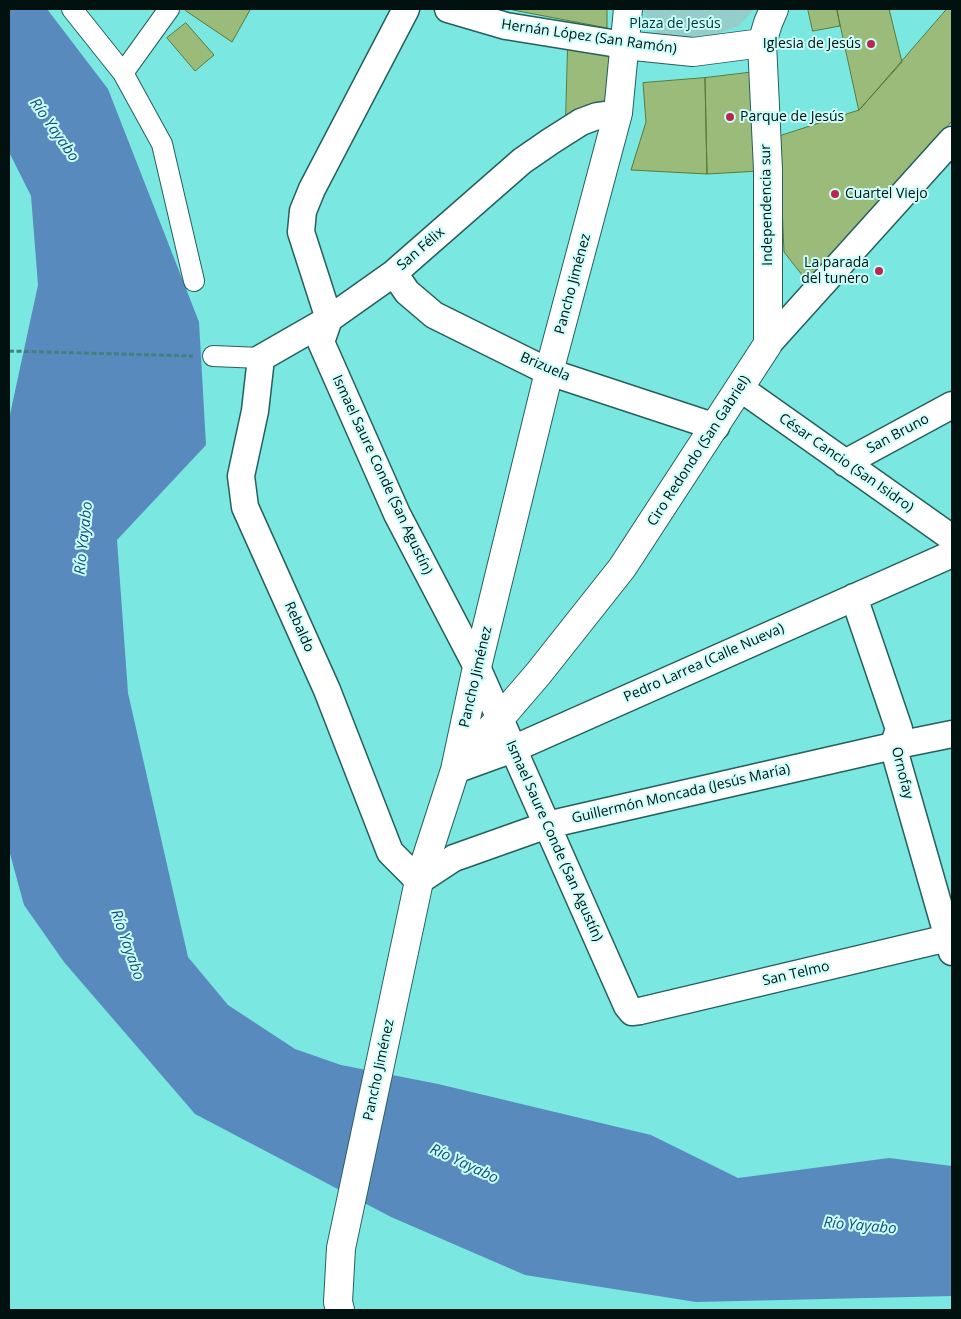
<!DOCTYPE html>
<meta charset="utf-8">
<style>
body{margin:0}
#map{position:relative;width:961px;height:1319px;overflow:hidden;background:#7ae7e0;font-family:"Open Sans",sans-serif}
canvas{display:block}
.frame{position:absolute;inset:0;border:10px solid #001110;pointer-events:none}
</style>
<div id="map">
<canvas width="961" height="1319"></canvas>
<div class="frame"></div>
</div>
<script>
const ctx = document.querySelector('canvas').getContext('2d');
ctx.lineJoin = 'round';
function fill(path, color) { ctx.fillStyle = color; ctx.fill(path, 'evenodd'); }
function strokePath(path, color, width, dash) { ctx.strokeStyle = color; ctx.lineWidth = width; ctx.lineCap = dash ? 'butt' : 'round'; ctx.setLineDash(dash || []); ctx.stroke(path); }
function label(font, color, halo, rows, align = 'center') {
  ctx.font = font + ' "Open Sans",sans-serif'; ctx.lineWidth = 4; ctx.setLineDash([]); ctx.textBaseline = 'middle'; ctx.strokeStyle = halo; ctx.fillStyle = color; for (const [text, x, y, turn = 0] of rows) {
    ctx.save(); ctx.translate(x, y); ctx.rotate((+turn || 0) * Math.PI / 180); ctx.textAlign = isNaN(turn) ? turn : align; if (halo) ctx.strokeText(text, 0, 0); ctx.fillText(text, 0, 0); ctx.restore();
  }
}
fill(new Path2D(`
 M643 9H754L739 26 710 36 675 42 652 30Z`), '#93ceca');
fill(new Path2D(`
 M9 9H47L108 89 199 322 206 445 117 540 128 693 188 957 228 1005 295 1049 341 1065 438 1084 651 1135 738 1178 889 1158 952 1166V1296L696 1302 525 1275 391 1217 195 1114 64 962 24 905 9 850V419L38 285 31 196 9 152Z`), '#588abe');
const building = new Path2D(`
 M187 9H247L250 10 232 42 186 11Z
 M513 9H607V28L513 10Z
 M808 9H837L840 26 813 31Z
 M837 9H889L902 62 859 110Z
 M947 9H952V121L810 285 784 252 779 136 859 110Z
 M186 23 214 55 195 71 167 38Z
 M568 45 610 50 605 104 566 118Z
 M755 72 759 171 707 174 705 78Z
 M705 78 707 174 631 170 646 122 643 83Z`);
fill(building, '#9bbb7b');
strokePath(building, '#597936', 1);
const pedestrian = new Path2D(`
 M72 9 123 73 162 144 194 281
 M123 73 169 9
 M213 356 261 358`);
const minor = new Path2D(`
 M406 9 312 189 303 211 301 232 329 319 321 342 397 514 477 667 627 1006 632 1012 640 1011 952 937
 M448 9 506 26 624 45
 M618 113 597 116 581 122 551 141 522 161 394 273 329 319 261 358 255 411 241 476 245 507 327 690 390 852 419 881 454 858 547 825 893 746 952 734
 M394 273 407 292 434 315 549 372 716 427
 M768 344 952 140
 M740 388 952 538
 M845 463 952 405
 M854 597 899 729 893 746 952 952
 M455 770 513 749 952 554`);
const secondary = new Path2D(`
 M624 45 693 52 762 43
 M458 767 538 674 622 568 768 344V170L762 43 768 23 774 9
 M340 1310 338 1302 341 1248 419 881 455 770 477 667 549 372 618 113 628 9`);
strokePath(pedestrian, '#25605d', 22);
strokePath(minor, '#25605d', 29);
strokePath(secondary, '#25605d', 30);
strokePath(new Path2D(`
 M9 351 193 356`), '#40827e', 3, [5, 2.5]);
strokePath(pedestrian, '#fff', 20);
strokePath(minor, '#fff', 26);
strokePath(secondary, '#fff', 28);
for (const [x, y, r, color] of [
 [871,44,5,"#b72750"],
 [730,117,5,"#b72750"],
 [835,194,5,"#b72750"],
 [879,271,5,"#b72750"]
]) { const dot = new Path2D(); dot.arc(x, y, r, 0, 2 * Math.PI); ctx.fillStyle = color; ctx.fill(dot); strokePath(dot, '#ccfefa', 2); }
label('14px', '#003230', '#ccfefa', [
 ["Plaza de Jesús",675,24]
]);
label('14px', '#001110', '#ccfefa', [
 ["Hernán López (San Ramón)",589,37,8],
 ["Independencia sur",767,205,-91],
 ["San Félix",421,249,-41],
 ["Pancho Jiménez",573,284,-75],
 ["Brizuela",545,367,23],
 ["San Bruno",898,434,-28],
 ["Ciro Redondo (San Gabriel)",699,451,-57],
 ["César Cancio (San Isidro)",846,463,35],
 ["Ismael Saure Conde (San Agustín)",382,475,65],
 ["Rebaldo",299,627,66],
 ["Pedro Larrea (Calle Nueva)",704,663,-24],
 ["Pancho Jiménez",476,677,-77],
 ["Ornofay",902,773,76],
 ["Guillermón Moncada (Jesús María)",681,794,-13],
 ["Ismael Saure Conde (San Agustín)",554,841,66],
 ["San Telmo",796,974,-13],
 ["Pancho Jiménez",379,1070,-78]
]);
label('14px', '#001110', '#ccfefa', [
 ["Iglesia de Jesús",861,44],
 ["Parque de Jesús",740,117,"left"],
 ["Cuartel Viejo",845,194,"left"],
 ["La parada",869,263],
 ["del tunero",869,279]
], 'right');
label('italic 15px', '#164c7e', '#ccfefa', [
 ["Río Yayabo",54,130,55],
 ["Río Yayabo",84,538,-84],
 ["Río Yayabo",127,945,71],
 ["Río Yayabo",464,1164,25],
 ["Río Yayabo",860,1226,5]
]);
</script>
